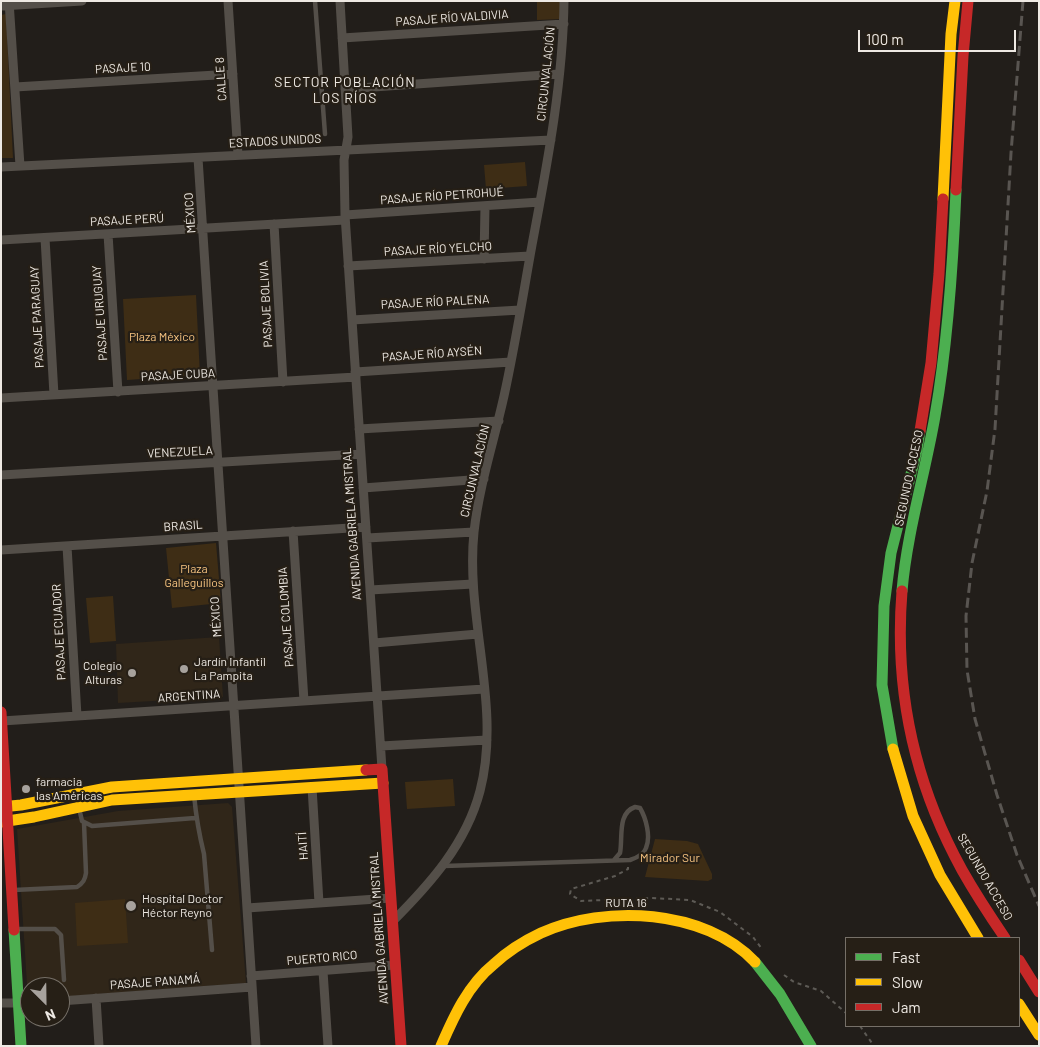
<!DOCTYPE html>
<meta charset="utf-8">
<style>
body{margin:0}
#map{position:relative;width:1040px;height:1047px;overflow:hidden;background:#221e1a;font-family:Barlow,sans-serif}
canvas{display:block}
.frame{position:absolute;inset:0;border:2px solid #eee9e3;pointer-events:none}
.legend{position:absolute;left:845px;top:937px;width:175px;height:90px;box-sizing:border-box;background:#261f16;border:1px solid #767068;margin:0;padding:6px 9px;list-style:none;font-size:15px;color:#eee9e3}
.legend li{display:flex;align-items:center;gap:10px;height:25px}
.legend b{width:25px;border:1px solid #767068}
.north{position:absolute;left:20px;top:977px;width:50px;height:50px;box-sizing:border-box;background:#261f16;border:1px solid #767068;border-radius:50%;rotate:157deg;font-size:14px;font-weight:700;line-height:20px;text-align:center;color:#eee9e3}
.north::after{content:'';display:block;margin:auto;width:18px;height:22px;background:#a7a29d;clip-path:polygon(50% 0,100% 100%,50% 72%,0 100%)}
.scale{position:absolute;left:858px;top:30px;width:158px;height:22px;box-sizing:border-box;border:2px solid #eee9e3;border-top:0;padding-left:6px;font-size:15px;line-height:18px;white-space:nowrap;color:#eee9e3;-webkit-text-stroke:4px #261f16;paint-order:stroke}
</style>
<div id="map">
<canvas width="1040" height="1047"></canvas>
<div class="frame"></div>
<ul class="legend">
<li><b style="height:6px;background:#4caf50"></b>Fast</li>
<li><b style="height:6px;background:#ffc107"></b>Slow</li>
<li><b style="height:6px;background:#c62828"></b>Jam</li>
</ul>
<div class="north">N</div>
<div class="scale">100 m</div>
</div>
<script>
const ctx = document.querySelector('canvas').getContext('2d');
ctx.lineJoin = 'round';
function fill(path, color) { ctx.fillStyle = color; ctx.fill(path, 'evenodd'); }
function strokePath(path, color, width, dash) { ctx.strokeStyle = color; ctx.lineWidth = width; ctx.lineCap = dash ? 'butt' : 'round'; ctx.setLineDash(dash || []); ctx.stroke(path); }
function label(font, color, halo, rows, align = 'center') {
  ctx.font = font + ' Barlow,sans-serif'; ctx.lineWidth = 4.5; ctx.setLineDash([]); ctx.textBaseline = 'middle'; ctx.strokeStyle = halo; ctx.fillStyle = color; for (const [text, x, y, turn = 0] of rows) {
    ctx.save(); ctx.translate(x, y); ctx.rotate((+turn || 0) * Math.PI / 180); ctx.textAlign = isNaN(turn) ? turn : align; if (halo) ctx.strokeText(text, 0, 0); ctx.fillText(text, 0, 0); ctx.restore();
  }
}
fill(new Path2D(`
 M219 637 223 697 118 703 116 644Z
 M228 803 232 807 246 983 60 997V987H30V1000H28L17 829 118 811Z`), '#302619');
fill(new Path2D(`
 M537 1H561V19L537 20Z
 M6 14 13 158H1V15Z
 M525 162 527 186 486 189 484 165Z
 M196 295 200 375 127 380 123 299Z
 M216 543 221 603 172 608 166 548Z
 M113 596 116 641 90 643 86 598Z
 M453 779 455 806 407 809 405 782Z
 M655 839 687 841 698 844 712 874V879L708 881 645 877Z
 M125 899 128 943 77 946 75 903Z`), '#3e2d15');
strokePath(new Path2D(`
 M628 867V869L615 876 571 889 570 894 581 901 652 898 690 900 720 912 753 937 762 949
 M784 975 794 982 821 991 846 1013
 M860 1026 874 1046`), '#5d5a55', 2, [4, 4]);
strokePath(new Path2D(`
 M315 1 325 134
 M194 795C196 816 199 834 204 854L212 950
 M79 808 82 821 92 826 195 818
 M444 866 630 860C636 858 644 855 646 848 651 837 646 818 640 808L635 807C617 813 623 838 620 853L614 860
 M14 890 77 887C83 883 85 880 86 873L84 823
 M16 929H55L61 935 64 980`), '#544f49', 4.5);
strokePath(new Path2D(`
 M9 1 20 166
 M228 1 238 155
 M340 1 348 137 344 160 345 215 382 769
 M1 6 82 1
 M342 38 564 24
 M15 87 233 74
 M345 89 559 74
 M198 158 256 1046
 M1 167 551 140
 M345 215 540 202
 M274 224 283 382
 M108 234 118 392
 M45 238 54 395
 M1 240 345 220
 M484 259 485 206
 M348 266 530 256
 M352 320 520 310
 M355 372 511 362
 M1 398 356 377
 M359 429 499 421
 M1 475 361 454
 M363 488 484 479
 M293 531 304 701
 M367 538 474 532
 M67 546 77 716
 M1 550 366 527
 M370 590 473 584
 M374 643 478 634
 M2 721 484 689
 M381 746 487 740
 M312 787 319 903
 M247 908 391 898
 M392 922C430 884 466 844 480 791 502 706 465 618 474 532 479 486 494 441 504 396 515 346 523 295 532 245 547 165 563 83 564 1
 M323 971 328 1046
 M251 976 395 965
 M96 998 99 1046
 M60 1001 252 987
 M1 1003H30`), '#544f49', 9);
strokePath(new Path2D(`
 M902 591C907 532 925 474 935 416 948 342 953 265 956 190
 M893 749 882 685 884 606 891 553 917 450 920 431
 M14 930 21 1046
 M755 962 780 994 811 1046`), '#4caf50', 11);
strokePath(new Path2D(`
 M943 199 951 34 955 1
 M893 749 913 816 940 875 978 938
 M1 807 21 805 112 787 366 770
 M1 822 34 817 112 800 383 783
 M1019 1004 1039 1035
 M441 1046C454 1016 468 985 494 964 508 951 524 941 541 933 605 904 705 909 755 962`), '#ffc107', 11);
strokePath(new Path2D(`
 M956 190 963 56 968 1
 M920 431 931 363 939 274 943 199
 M902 591C894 691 914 783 962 870 975 893 990 916 1005 938
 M1 712 14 930
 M366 770 382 769 401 1046
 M1019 960 1039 992`), '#c62828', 11);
strokePath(new Path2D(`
 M1023 1 1011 153 995 429 987 491 972 563 966 616 967 670 975 719 997 795 1017 855 1039 906`), '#595551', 3, [10, 5]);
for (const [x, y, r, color] of [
 [184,669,5,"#a7a29d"],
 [132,673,5,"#a7a29d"],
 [26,789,5,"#a7a29d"],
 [131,906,6,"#a7a29d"]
]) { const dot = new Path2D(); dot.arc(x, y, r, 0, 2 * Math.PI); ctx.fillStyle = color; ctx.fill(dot); strokePath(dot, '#261f16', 2); }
label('12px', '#eee9e3', '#261f16', [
 ["PASAJE RÍO VALDIVIA",452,18,-4],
 ["PASAJE 10",123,68,-3],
 ["CIRCUNVALACIÓN",546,74,-84],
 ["CALLE 8",221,79,-94],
 ["ESTADOS UNIDOS",275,141,-3],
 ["PASAJE RÍO PETROHUÉ",442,196,-4],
 ["MÉXICO",190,213,-94],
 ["PASAJE PERÚ",127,220,-3],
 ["PASAJE RÍO YELCHO",438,249,-3],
 ["PASAJE RÍO PALENA",435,302,-3],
 ["PASAJE BOLIVIA",266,304,-93],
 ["PASAJE URUGUAY",100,313,-94],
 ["PASAJE PARAGUAY",37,317,-93],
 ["PASAJE RÍO AYSÉN",432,354,-4],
 ["PASAJE CUBA",178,375,-3],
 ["VENEZUELA",180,452,-3],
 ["CIRCUNVALACIÓN",475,471,-77],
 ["SEGUNDO ACCESO",909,478,-78],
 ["AVENIDA GABRIELA MISTRAL",352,524,-94],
 ["BRASIL",183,526,-4],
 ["MÉXICO",216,617,-94],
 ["PASAJE COLOMBIA",286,617,-94],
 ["PASAJE ECUADOR",59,632,-93],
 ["ARGENTINA",189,696,-4],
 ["HAITÍ",303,846,-94],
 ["SEGUNDO ACCESO",985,877,60],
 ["RUTA 16",626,903],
 ["AVENIDA GABRIELA MISTRAL",379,928,-94],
 ["PUERTO RICO",322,958,-5],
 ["PASAJE PANAMÁ",155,982,-4]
]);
label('12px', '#f7c481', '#261f16', [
 ["Plaza México",162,337],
 ["Plaza",194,569],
 ["Galleguillos",194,583],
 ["Mirador Sur",670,858]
]);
label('12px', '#eee9e3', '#261f16', [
 ["Jardín Infantil",194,662],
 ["La Pampita",194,676],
 ["Colegio",122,666,"right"],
 ["Alturas",122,680,"right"],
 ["farmacia",36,782],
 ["las Américas",36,796],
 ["Hospital Doctor",142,899],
 ["Héctor Reyno",142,913]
], 'left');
ctx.letterSpacing = '1px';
label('14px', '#eee9e3', '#261f16', [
 ["SECTOR POBLACIÓN",345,82],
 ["LOS RÍOS",345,98]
]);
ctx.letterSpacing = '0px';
</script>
